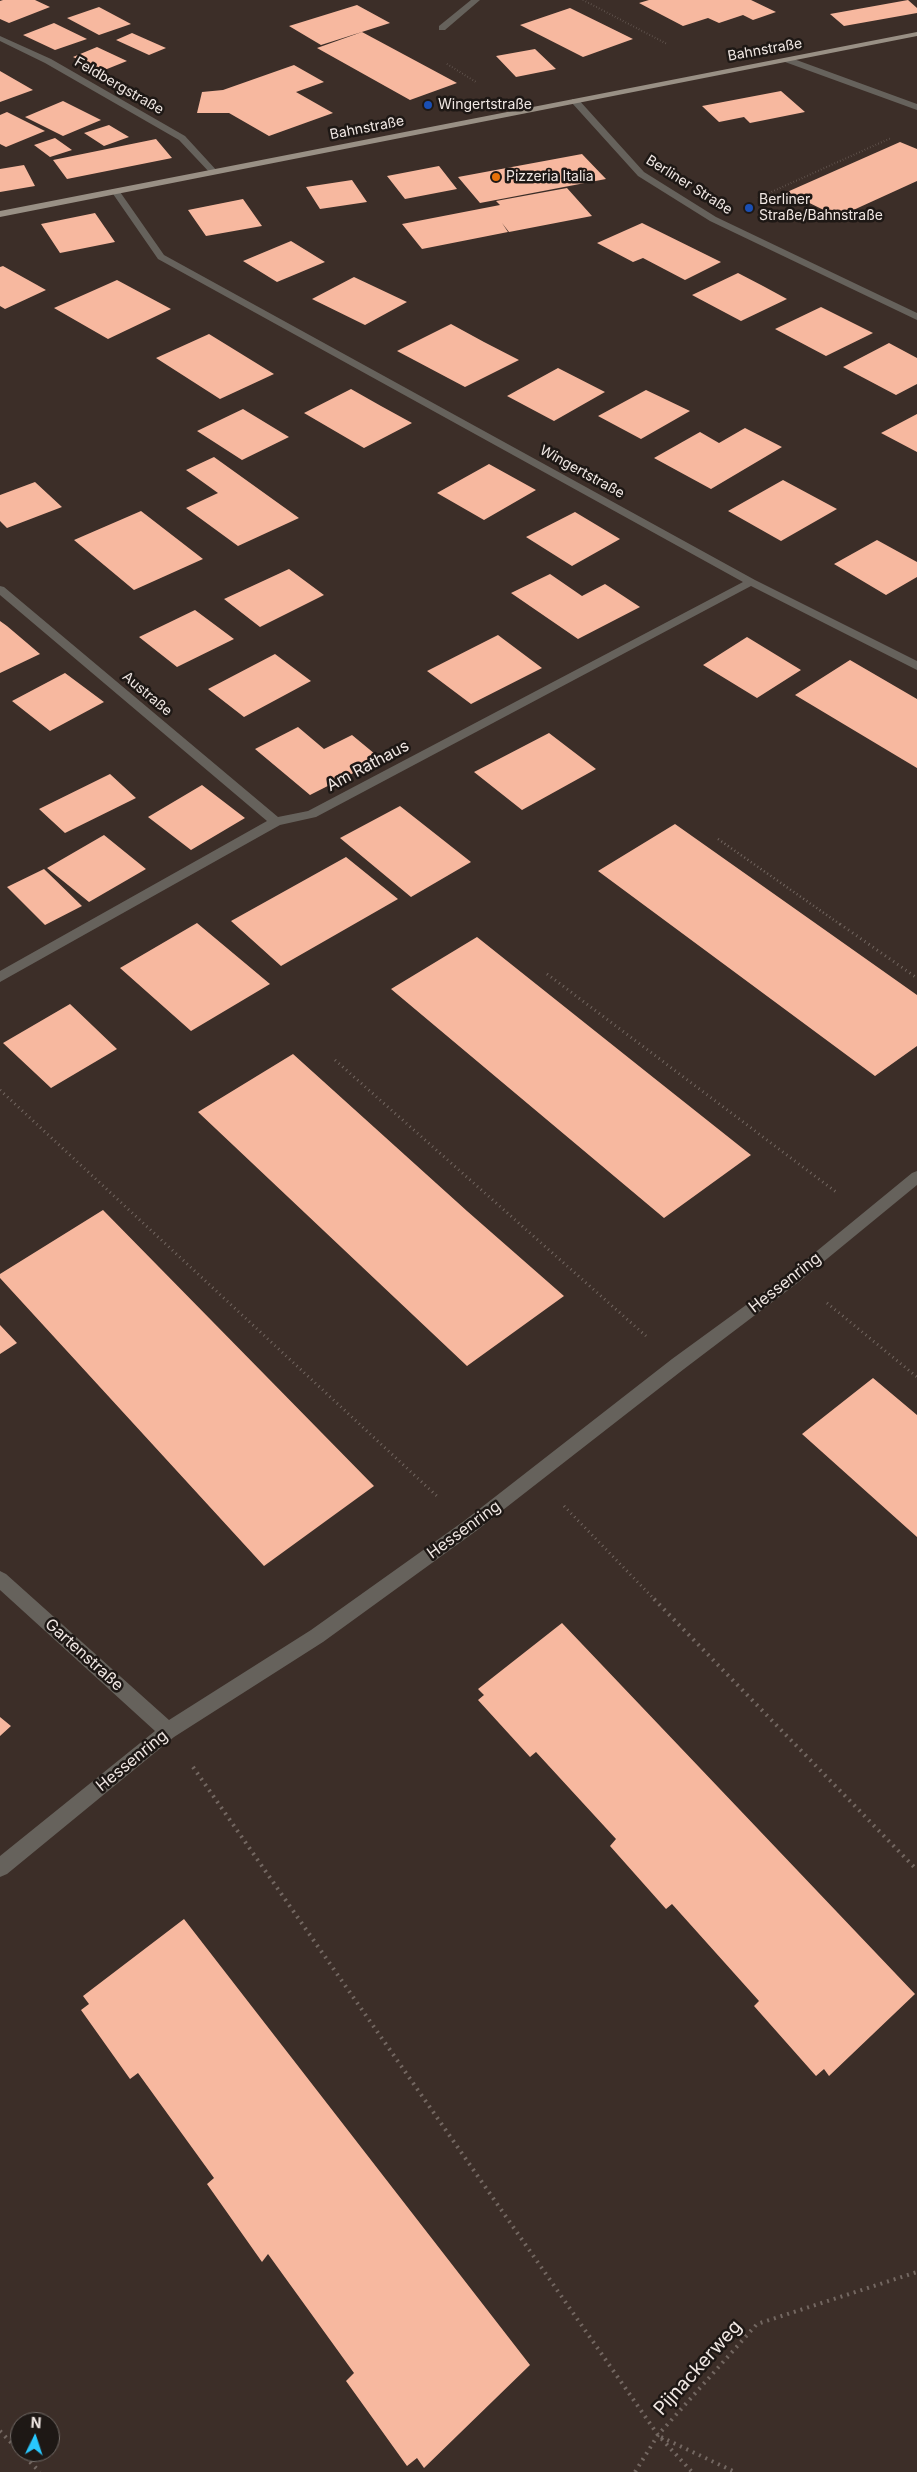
<!DOCTYPE html>
<meta charset="utf-8">
<style>
body{margin:0}
#map{position:relative;width:917px;height:2472px;overflow:hidden;background:#3c2e28;font-family:Inter,sans-serif}
canvas{display:block}
.north{position:absolute;left:10px;top:2412px;width:50px;height:50px;box-sizing:border-box;background:#1e1815;border:1px solid #726b67;border-radius:50%;rotate:4deg;font-size:14px;font-weight:700;line-height:20px;text-align:center;color:#f0e7e3}
.north::after{content:'';display:block;margin:auto;width:18px;height:22px;background:#28c8ff;clip-path:polygon(50% 0,100% 100%,50% 72%,0 100%)}
</style>
<div id="map">
<canvas width="917" height="2472"></canvas>
<div class="north">N</div>
</div>
<script>
const ctx = document.querySelector('canvas').getContext('2d');
ctx.lineJoin = 'round';
function fill(path, color) { ctx.fillStyle = color; ctx.fill(path, 'evenodd'); }
function strokePath(path, color, width, dash) { ctx.strokeStyle = color; ctx.lineWidth = width; ctx.lineCap = dash ? 'butt' : 'round'; ctx.setLineDash(dash || []); ctx.stroke(path); }
function label(font, color, halo, rows, align = 'center') {
  ctx.font = font + ' Inter,sans-serif'; ctx.lineWidth = 5; ctx.setLineDash([]); ctx.textBaseline = 'middle'; ctx.strokeStyle = halo; ctx.fillStyle = color; for (const [text, x, y, turn = 0] of rows) {
    ctx.save(); ctx.translate(x, y); ctx.rotate((+turn || 0) * Math.PI / 180); ctx.textAlign = isNaN(turn) ? turn : align; if (halo) ctx.strokeText(text, 0, 0); ctx.fillText(text, 0, 0); ctx.restore();
  }
}
fill(new Path2D(`
 M3 0H35L50 7 9 23 0 19V1Z
 M649 0H751L776 12 753 20 743 15 719 23 708 18 683 26 639 3Z
 M908 0 917 8V13L844 26 830 14Z
 M357 5 390 23 321 45 289 26Z
 M99 7 131 24 99 35 67 18Z
 M570 8 633 39 583 57 520 25Z
 M54 23 87 39 55 50 23 35Z
 M362 32 457 83 410 100 317 48Z
 M132 33 166 48 149 55 116 40Z
 M97 47 127 61 102 71 73 57Z
 M535 49 556 69 516 77 496 56Z
 M294 65 324 82 296 92 333 113 269 136 229 113H197L202 92 223 90Z
 M0 71 33 90 0 102Z
 M781 91 805 112 750 123 744 117 719 122 702 106Z
 M63 101 101 120 63 136 25 117Z
 M7 112 45 131 6 147 0 144V115Z
 M109 125 129 137 104 146 84 133Z
 M55 138 72 150 50 157 34 145Z
 M156 139 172 158 67 179 53 160Z
 M900 142 917 149V181L838 217 787 192Z
 M582 154 606 179 480 203 458 177Z
 M24 165 35 186 0 192V169Z
 M439 166 457 189 405 199 387 176Z
 M352 180 367 202 320 209 306 187Z
 M567 188 592 216 509 232 502 223 508 232 422 249 402 224 500 205 496 201Z
 M243 199 262 226 206 236 188 210Z
 M95 213 115 242 60 253 41 224Z
 M642 223 721 262 685 280 643 258 633 262 597 243Z
 M291 241 325 262 277 282 243 261Z
 M3 266 46 290 5 309 0 306V267Z
 M738 273 763 286 787 299 741 321 692 295Z
 M354 277 407 302 365 325 312 299Z
 M117 280 171 309 108 339 54 308Z
 M821 307 873 333 826 356 775 329Z
 M451 324 484 342 519 360 465 387 397 351Z
 M209 334 274 374 220 399 156 358Z
 M889 343 917 358V384L896 395 843 367Z
 M558 368 605 392 554 421 507 396Z
 M351 389 381 406 412 423 364 448 304 413Z
 M646 390 690 411 641 439 598 416Z
 M243 409 289 437 242 460 197 431Z
 M917 414V452L881 433Z
 M745 428 782 447 711 489 654 458 700 432 719 443Z
 M214 457 299 518 238 546 186 508 218 493 186 470Z
 M489 464 536 490 484 520 437 493Z
 M783 480 837 509 781 541 728 511Z
 M35 482 62 507 7 528 0 521V495Z
 M141 511 203 559 134 590 74 540Z
 M575 512 620 539 572 566 526 537Z
 M877 540 917 562V577L886 595 834 564Z
 M289 569 324 595 260 627 224 599Z
 M550 574 582 596 605 584 640 607 578 639 511 593Z
 M195 610 234 639 177 667 139 637Z
 M0 621 7 626 40 654 0 673Z
 M498 635 542 668 471 704 427 671Z
 M747 637 801 670 757 698 703 665Z
 M275 654 311 681 244 717 208 689Z
 M850 660 917 699V768L795 695Z
 M65 673 104 702 50 731 12 701Z
 M298 727 324 749 352 735 381 759 310 795 255 749Z
 M549 733 596 769 522 810 474 772Z
 M110 774 136 798 65 833 39 809Z
 M202 785 245 818 191 850 148 817Z
 M400 806 471 862 411 897 340 838Z
 M675 824 917 995V1046L875 1076 598 871Z
 M104 835 146 869 89 902 47 868Z
 M346 857 398 899 281 966 231 921Z
 M44 869 82 906 45 925 7 887Z
 M197 923 270 984 191 1031 120 968Z
 M477 937 654 1078 751 1155 664 1218 391 989Z
 M70 1004 117 1049 51 1088 3 1043Z
 M293 1054 467 1211 564 1296 467 1366 198 1112Z
 M103 1210 374 1486 264 1566 0 1278V1274Z
 M0 1325 17 1343 0 1354Z
 M873 1378 917 1415V1537L802 1434Z
 M562 1623 915 1994 829 2076 824 2069 816 2076 754 2006 759 2001 672 1904 666 1909 610 1846 616 1839 536 1752 530 1757 478 1700 484 1695 478 1689Z
 M0 1717 11 1726 0 1736Z
 M184 1919 530 2365 424 2468 417 2458 407 2466 346 2381 354 2373 268 2254 262 2262 207 2184 214 2178 138 2073 130 2079 81 2010 89 2004 83 1996Z`), '#f7b89f');
strokePath(new Path2D(`
 M583 0 667 44
 M447 64 476 82
 M758 198 891 138`), '#736761', 2, [0.5, 2.5]);
strokePath(new Path2D(`
 M718 839 841 925`), '#736761', 2.5, [1, 3]);
strokePath(new Path2D(`
 M840 924 917 978
 M547 974 836 1192
 M335 1060 646 1336
 M0 1090 439 1498
 M827 1303 917 1377
 M564 1506 655 1600`), '#736761', 3, [1, 4]);
strokePath(new Path2D(`
 M654 1599 917 1870
 M193 1767 658 2435 692 2472
 M0 2431 20 2452
 M661 2437 735 2472
 M20 2452 40 2472
 M635 2472 658 2435 757 2324 917 2272`), '#736761', 4, [2, 5]);
fill(new Path2D(`
 M471 0H480L445 30H439V26Z
 M0 36 51 59 185 136 218 172 211 174 179 140 45 63 0 41Z
 M785 58H791L917 104V110L785 62Z
 M572 99H578L644 172 716 217 917 313V320L710 221 638 176 572 103Z
 M112 189H118L164 255 755 580 917 661V670L751 586 316 817 280 825 0 982V971L267 821 0 595V586L4 587 278 817 308 811 743 582 158 259 111 191Z
 M917 1171V1185L800 1281 684 1369 476 1531 323 1642 174 1737 7 1874 0 1877V1856L155 1731 0 1590V1571L6 1574 169 1720 311 1630 464 1521 672 1359 790 1273 912 1173Z`), '#66625c');
fill(new Path2D(`
 M917 32V36L0 217V211Z`), '#999085');
for (const [x, y, r, color] of [
 [428,105,5,"#1a4fb4"],
 [496,177,5,"#e8710a"],
 [749,208,5,"#1a4fb4"]
]) { const dot = new Path2D(); dot.arc(x, y, r, 0, 2 * Math.PI); ctx.fillStyle = color; ctx.fill(dot); strokePath(dot, '#1e1815', 2); }
label('14px', '#f0e7e3', '#1e1815', [
 ["Bahnstraße",765,50,-10],
 ["Feldbergstraße",119,86,30],
 ["Bahnstraße",367,128,-11],
 ["Berliner Straße",689,185,32],
 ["Wingertstraße",582,472,29],
 ["Austraße",147,694,40]
]);
label('14px', '#f0e7e3', '#1e1815', [
 ["Wingertstraße",438,105],
 ["Pizzeria Italia",506,177],
 ["Berliner",759,200],
 ["Straße/Bahnstraße",759,216]
], 'left');
label('16px', '#f0e7e3', '#1e1815', [
 ["Am Rathaus",368,766,-28],
 ["Hessenring",785,1283,-38],
 ["Hessenring",464,1530,-36],
 ["Gartenstraße",84,1655,42],
 ["Hessenring",132,1761,-39]
]);
label('19px', '#f0e7e3', '#1e1815', [
 ["Pijnackerweg",698,2368,-48]
]);
</script>
